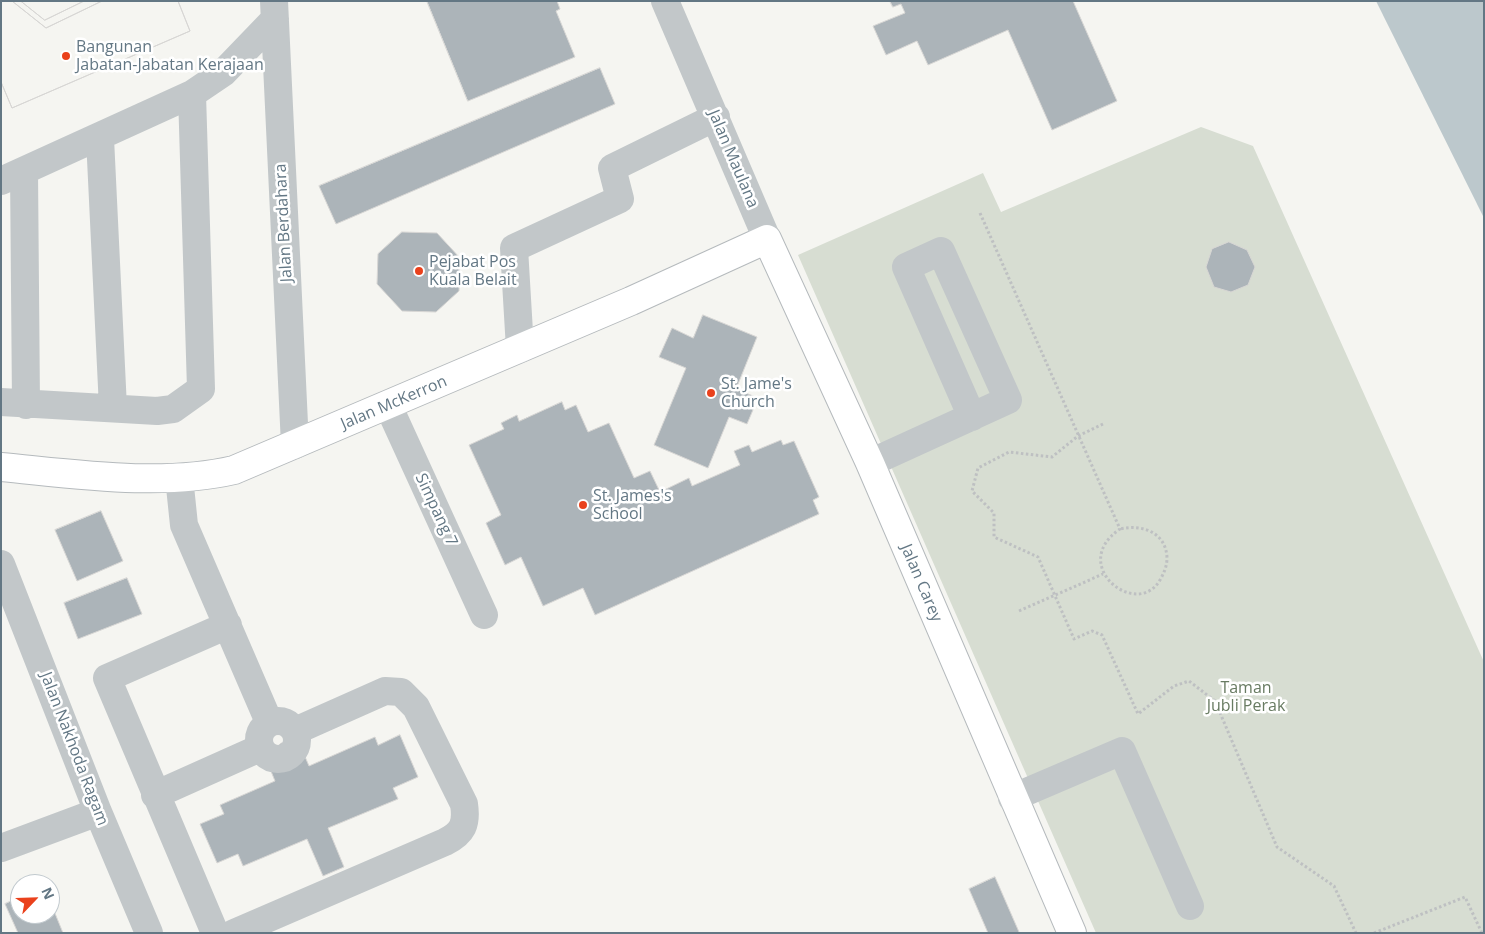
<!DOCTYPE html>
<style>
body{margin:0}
#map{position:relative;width:1485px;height:934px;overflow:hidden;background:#f5f5f1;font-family:"Open Sans",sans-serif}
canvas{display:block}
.frame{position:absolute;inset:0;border:2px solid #637784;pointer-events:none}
.north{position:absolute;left:10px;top:874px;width:50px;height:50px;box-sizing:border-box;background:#fff;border:1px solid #c1c9ce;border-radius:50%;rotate:66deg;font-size:14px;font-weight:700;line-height:20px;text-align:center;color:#637784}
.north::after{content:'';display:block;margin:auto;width:18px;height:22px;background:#ea411c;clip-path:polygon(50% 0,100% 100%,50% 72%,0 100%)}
</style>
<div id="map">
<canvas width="1485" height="934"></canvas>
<div class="frame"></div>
<div class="north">N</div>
</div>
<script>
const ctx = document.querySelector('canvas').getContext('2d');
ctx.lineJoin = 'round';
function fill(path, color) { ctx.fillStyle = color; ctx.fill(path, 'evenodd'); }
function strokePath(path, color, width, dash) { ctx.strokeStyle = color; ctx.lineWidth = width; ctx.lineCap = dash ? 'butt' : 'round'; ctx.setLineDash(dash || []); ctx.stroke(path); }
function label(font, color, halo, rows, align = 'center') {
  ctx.font = font + ' "Open Sans",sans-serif'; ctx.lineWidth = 5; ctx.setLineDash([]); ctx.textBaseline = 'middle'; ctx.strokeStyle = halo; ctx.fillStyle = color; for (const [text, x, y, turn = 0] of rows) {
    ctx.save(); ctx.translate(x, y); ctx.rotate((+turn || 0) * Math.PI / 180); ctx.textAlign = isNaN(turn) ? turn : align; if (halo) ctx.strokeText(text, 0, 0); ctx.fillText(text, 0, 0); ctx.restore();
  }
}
fill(new Path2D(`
 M1201 127 1253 146 1484 662V933H1096L798 255 983 173 1001 212Z`), '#d7ddd2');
fill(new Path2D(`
 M1376 1H1484V218Z`), '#bcc8cc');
const building = new Path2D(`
 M1 1H12L46 28 102 1H178L190 31 12 108 1 82Z
 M1 1H12L46 28 102 1H178L190 31 12 108 1 82Z
 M21 1H84L45 20Z
 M21 1H84L45 20Z
 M427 1H557L560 9 556 11 575 57 468 101Z
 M890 1H1073L1117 101 1052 130 1008 30 928 65 917 41 886 55 873 26 905 13 901 4 893 7Z
 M600 68 615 104 336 224 319 186Z
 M402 232 437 233 460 258 459 291 436 312 402 311 377 284 378 254Z
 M1229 242 1247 250 1255 267 1248 285 1231 292 1214 287 1206 267 1212 249Z
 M703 315 757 337 736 389 758 398 747 424 729 417 708 468 654 445 686 368 659 357 672 328 693 338Z
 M562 402 565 410 576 405 588 432 609 423 634 478 650 471 660 492 689 478 692 486 740 465 734 451 749 445 752 452 781 440 783 445 794 441 819 497 813 500 819 514 595 615 583 588 543 606 521 557 505 565 486 523 501 515 469 445 504 429 501 423 517 415 519 421Z
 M101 511 123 561 77 581 55 530Z
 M127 578 142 614 78 639 64 603Z
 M400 735 418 777 393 788 398 799 328 828 344 867 323 876 307 839 243 866 238 854 217 863 200 824 224 814 220 805 275 781 266 759 281 743 300 745 309 766 375 737 378 745Z
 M995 877 1019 932 1017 933H988L969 889Z
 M20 897V914H50V901L63 933H18L5 904Z`);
fill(building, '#acb4b9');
strokePath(building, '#d7d6d4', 1);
const major = new Path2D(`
 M1 467C75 474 161 487 234 470L631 301 767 239 870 463 1072 933`);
strokePath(major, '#b5babd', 30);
strokePath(new Path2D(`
 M980 213 1120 529C1067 565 1137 620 1160 580 1164 573 1167 566 1167 558 1166 532 1142 524 1120 529
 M1103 424 1078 436 1052 457 1009 452 978 468 972 491 994 513V537L1038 557 1074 639 1092 631 1102 635 1138 714 1174 686 1189 681 1215 701 1277 847 1334 886 1356 933
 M1019 611 1103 574
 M1374 933 1465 897 1482 933`), '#bec0c2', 3, [2.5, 2.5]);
strokePath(new Path2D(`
 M274 1 295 445
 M665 1 767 239
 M100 138 113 408
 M24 171 26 405
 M1 181 192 94 223 73 275 19
 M520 349 514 248 620 199 612 168 716 117
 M1 402 157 411 173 409 201 389 192 94
 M388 405 484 615
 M870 463 1008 400 941 251 906 267 972 417
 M179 477 184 525 269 722
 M1 564 98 812 149 933
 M259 740a19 19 0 1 1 38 0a19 19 0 1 1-38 0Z
 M155 795 260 748
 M1012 798 1122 751 1190 906
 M1 848 98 812
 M215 933 107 678 228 625
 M234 933 445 842C463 833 467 824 464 804L416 707 401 692 385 691 295 731`), '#c2c7c9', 28);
strokePath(major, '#fff', 28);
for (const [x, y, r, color] of [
 [66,56,5,"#ea411c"],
 [419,271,5,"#ea411c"],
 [711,393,5,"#ea411c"],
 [583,505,5,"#ea411c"]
]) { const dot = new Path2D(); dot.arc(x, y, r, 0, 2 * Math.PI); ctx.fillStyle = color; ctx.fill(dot); strokePath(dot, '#fff', 2); }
label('16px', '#637784', '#fff', [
 ["Bangunan",76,47],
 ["Jabatan-Jabatan Kerajaan",76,65],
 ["Pejabat Pos",429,262],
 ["Kuala Belait",429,280],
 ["St. Jame's",721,384],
 ["Church",721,402],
 ["St. James's",593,496],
 ["School",593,514]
], 'left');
label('16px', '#637784', '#fff', [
 ["Jalan Maulana",733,159,67],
 ["Jalan Berdahara",284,223,-93],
 ["Jalan McKerron",394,403,-23],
 ["Simpang 7",436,510,65],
 ["Jalan Carey",921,583,67],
 ["Jalan Nakhoda Ragam",74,749,69]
]);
label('16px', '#687b62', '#fff', [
 ["Taman",1246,688],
 ["Jubli Perak",1246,706]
]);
</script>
